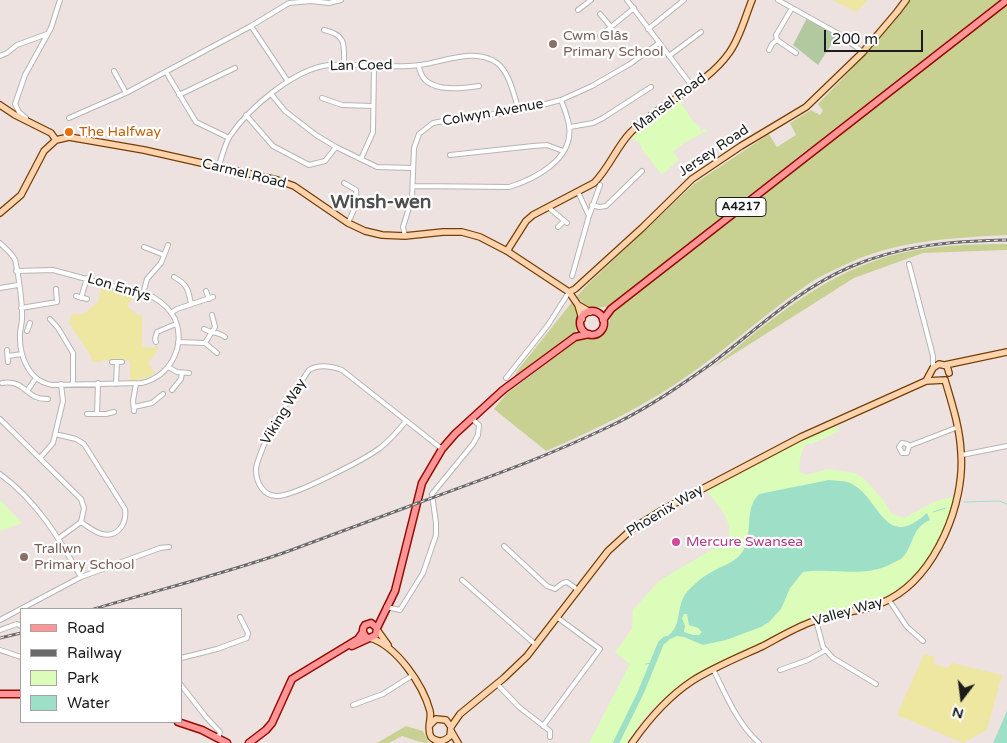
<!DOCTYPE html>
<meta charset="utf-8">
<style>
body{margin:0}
#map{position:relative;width:1007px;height:743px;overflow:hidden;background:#eee2e1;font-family:"Varela Round",sans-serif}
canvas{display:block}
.legend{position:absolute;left:20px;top:608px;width:162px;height:115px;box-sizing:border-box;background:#fff;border:1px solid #a4a4a4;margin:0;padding:6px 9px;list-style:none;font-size:15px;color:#1c1c1c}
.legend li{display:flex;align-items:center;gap:10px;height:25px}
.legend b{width:25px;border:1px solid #a4a4a4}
.north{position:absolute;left:937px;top:673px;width:50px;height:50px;-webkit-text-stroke:4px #fff;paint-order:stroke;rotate:195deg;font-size:14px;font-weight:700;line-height:20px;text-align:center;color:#1c1c1c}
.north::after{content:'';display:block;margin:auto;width:18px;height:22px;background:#1c1c1c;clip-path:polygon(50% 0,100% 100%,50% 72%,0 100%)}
.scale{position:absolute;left:824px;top:30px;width:99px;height:22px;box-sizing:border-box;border:2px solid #1c1c1c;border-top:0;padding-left:6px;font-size:15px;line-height:18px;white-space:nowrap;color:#1c1c1c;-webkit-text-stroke:4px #fff;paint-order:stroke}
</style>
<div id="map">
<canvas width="1007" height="743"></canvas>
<ul class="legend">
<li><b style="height:6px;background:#ff9597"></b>Road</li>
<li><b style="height:6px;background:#6a6a6a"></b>Railway</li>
<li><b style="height:14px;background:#dbfdb9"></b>Park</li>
<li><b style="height:14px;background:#9edfc8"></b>Water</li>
</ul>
<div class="north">N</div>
<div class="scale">200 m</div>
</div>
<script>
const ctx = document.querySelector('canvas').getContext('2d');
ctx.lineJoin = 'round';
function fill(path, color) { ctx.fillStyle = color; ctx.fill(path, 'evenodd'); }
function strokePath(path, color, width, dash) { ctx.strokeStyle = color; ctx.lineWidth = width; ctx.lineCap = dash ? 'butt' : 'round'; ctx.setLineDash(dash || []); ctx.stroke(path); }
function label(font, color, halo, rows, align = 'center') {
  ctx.font = font + ' "Varela Round",sans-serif'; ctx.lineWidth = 4.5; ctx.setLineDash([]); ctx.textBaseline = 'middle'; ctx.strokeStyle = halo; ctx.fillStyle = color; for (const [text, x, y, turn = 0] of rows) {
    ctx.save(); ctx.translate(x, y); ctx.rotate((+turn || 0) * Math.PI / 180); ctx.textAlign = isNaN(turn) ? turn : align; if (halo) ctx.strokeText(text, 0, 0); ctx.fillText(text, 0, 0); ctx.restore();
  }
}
fill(new Path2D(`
 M832 0H868L857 12Z
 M102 286 136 295 127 306 138 315H142V346L149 348 158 346 157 352 148 363 155 374 146 378 130 381V361L103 360 101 362H92L91 356 69 323 72 314H84L98 302Z
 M924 654 935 657 934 664 948 668 952 663 1002 675 987 730 963 743 897 715Z`), '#ede7a2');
fill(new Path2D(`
 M908 0H1000L756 190 611 305C595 310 587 309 577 296L587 285 694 184 769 134 777 147 796 135 790 123 811 110 820 115 823 111 818 104C850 71 883 38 908 0Z
 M1007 4V235C954 238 900 240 851 262 836 269 820 276 807 285 767 312 732 345 693 372 647 405 597 429 546 451L494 409 506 394 578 340 601 336 608 327 611 315 620 305Z
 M1007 244V250L923 253 854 278 712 368C769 321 827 270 901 253 936 245 972 244 1007 244Z
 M572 302C582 311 580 323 575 334L513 380 517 371Z
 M406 726 423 731 429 743C419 743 412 739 402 736L389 743H377Z`), '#c9d192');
fill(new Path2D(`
 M807 18 838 34 818 65 793 45Z`), '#b2c9a0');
fill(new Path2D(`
 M679 98 683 102 681 103 694 123 698 125 701 131 706 128 707 131 684 143 673 152 679 159 662 175 641 148 642 146 630 135 638 127Z
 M835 423 839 431 812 444 807 443C801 449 798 464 800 472L806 475 828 469 855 473 863 478 869 484 884 501 892 514 904 518 934 502 954 496 952 509 948 521 938 541 925 563 908 582 883 599 862 606 800 622 751 648 708 668 681 684 650 711 626 743H589L630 664 615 652 632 629 633 610 659 581 728 540C735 522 717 504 706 490L787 446Z
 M0 500 22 523 0 531Z`), '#dbfdb9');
fill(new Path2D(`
 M829 480C836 481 846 480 852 484 880 498 884 552 927 513L930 520C910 528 915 546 901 559 898 561 894 562 891 564 861 579 834 567 803 572L790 588 781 609 769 622 761 627 726 640 703 645 684 637 677 636 668 640 666 639V637C683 627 675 609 686 593 692 586 702 577 710 573 722 565 737 563 744 549 753 532 744 509 759 494ZM684 614H687L689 625 698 628 702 632 699 635H693L684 632 685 626 682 618Z
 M1007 711V743H993Z`), '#9edfc8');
strokePath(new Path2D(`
 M964 502 999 501 1007 504
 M933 512 946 508
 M645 664 652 663`), '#9edfc8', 1);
strokePath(new Path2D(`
 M616 743 641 692 661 643 666 639`), '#9edfc8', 6);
const street = new Path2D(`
 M627 0 692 86
 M778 0 837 33 863 52
 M792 8 776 35 777 40 796 53
 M578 10 591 0
 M600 14 611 27
 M251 26 287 80
 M648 29 684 0
 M324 30C347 35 344 45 344 65
 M600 36 634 8
 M769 50 772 44 777 40
 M0 56 7 53 17 45 47 34
 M669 56 701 32
 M419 65C421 94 459 89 479 86
 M114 71 126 93
 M166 72 196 122 229 138
 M271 94 285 111 316 135 336 147 377 167 413 168
 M179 95 235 68
 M322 98 342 105 373 106
 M246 115 273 146 309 165 325 161 336 147
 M26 118 19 112 15 104 25 75 51 28 60 0
 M69 118 126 93 251 26 289 3 311 1 329 3 341 0
 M570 127 593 123 603 118 651 87
 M450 155 533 146 547 145 563 151
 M361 159 373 132 374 66
 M218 168C222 158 224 145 230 136 249 108 294 69 329 65 359 63 390 69 420 65 444 62 475 47 497 63 510 73 514 96 519 111
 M344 183 356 190 357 203 348 223
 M413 186 509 187C535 179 574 159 569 126 568 117 564 108 561 100
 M578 192 589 216
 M592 205 599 207 606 206 642 171
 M548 207 567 223
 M558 227 564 221
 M405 236 403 227 412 198 414 148 419 134 433 123 454 119 519 111 561 100 592 86 630 64 659 43
 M0 243C5 248 12 253 15 260 18 271 23 307 22 319 22 324 20 329 20 334 19 356 29 382 53 385L142 383C170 376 186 347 175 319 171 310 161 302 153 297L53 270 16 271
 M144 247 164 255
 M909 264 933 356V368
 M572 276 589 216 600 185
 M174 277C188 285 188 289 191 304
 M0 288 18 285
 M206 291 209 299
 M143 294 147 279 161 263 168 245
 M76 296 87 299
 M81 298 87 278
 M21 308 57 302 56 289
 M171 313 177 309 213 297
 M50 319 58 328 73 353V383
 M204 329C212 334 218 331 225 337
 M27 331 30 323
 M156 342 155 339 157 332 176 324
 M178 342 205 343 217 353
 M205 343 215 327 212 315
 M7 350 8 362
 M8 356 22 354
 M112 362H122
 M168 367 177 372 189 373
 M506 378 548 325 569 292
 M2 383C26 379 25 400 48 399
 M116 384 117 362
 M172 390 181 379 182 373
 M27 391 36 378
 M134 407 152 403 163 394
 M134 411 133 401 136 384
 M87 414H106L114 412
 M97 414 98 383
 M0 419 81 499 84 508 81 522 59 538
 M406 421C398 431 390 440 380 448 365 459 293 497 277 496 263 496 256 482 256 470 256 465 258 460 260 455 271 424 291 397 309 370 319 364 331 366 342 370L442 449
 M55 434 76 439 84 444 125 509C127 523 118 538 102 534 94 532 87 526 81 522
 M909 446 907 444 902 443 899 447 902 453H907L909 446 958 427
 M962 455 1007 446
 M40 458 53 443 63 401 61 384
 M0 474C37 501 59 538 81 577
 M504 546 547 586 555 589 563 583 567 582 578 590
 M462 580 536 645
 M889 600 907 627 923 641
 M386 607 400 610 423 573 436 535V523L432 494 473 444 478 435 479 425 471 418
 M0 620 81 577 160 548 169 547
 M816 620 823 647 833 658 876 684
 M0 630 17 624 21 626
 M0 650 21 657
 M181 658 217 649 247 638 248 633 240 617
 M713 669C726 695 737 723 759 743
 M780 670 808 660 826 650
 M497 684 519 707 550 731V737
 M181 685 206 717 220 732 218 738
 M353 705 383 694 413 675
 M543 726 600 649 558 618`);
const secondary = new Path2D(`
 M0 105 15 115 51 133 56 140
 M0 213 21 195 44 151 56 140 69 137 144 150 277 180 294 186 348 223 365 231 382 235 405 236 443 232H462L480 237 507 251 569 292 578 305 590 312
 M507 251 526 221 533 215 594 183C609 168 616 148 630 133 658 104 705 87 729 53 740 38 745 17 752 0
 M569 292 575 289 642 228 692 179 741 146 806 107 863 52 897 12 906 0
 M578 305 582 319
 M945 365 1007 352
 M926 381 933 368 939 364 947 366 949 373
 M378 631 388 645
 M370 638C397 646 423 685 430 711 432 720 426 728 431 737 437 743 444 742 450 736L451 727 446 720 436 719 430 725
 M451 727 460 714 504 678 527 656 608 551 632 529 664 509 801 437 926 381 945 380
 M451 731 458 743
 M632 743C648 720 668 697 692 681 714 667 739 657 763 646 780 637 796 627 814 621 839 612 866 612 890 599 936 574 965 504 961 453 960 428 952 404 945 380`);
const primary = new Path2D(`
 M580 323a12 12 0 1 1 24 0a12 12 0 1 1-24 0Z
 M603 320 611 309 1007 0
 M377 628 395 591 422 483 442 449 455 434 503 390 575 337 589 334
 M352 646 376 635 377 628 371 623 365 625C361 630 363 635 368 638
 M0 694H21
 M178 722 202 730 227 743
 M249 743 266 730 272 723 292 679 358 639 363 632`);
strokePath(street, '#b5b5b5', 6);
strokePath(secondary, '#763e00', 8);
strokePath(primary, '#940c00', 9);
strokePath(street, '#fff', 4);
strokePath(secondary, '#fed4af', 5.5);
strokePath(primary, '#ff9597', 6);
const rail = new Path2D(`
 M94 609C158 590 223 574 286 552 330 536 374 519 418 503 480 480 544 458 604 429 642 412 677 388 711 364 756 330 797 290 850 267 901 245 953 241 1007 240
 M0 638 21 633`);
strokePath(rail, '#6a6a6a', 3);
strokePath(rail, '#fff', 1, [4]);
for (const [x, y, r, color] of [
 [553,44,5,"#8d6e63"],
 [69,132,5,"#e8710a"],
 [676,542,5,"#d1479c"],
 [24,557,5,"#8d6e63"]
]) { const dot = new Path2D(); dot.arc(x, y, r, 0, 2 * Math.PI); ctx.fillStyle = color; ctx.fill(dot); strokePath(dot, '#fff', 2); }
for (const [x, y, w] of [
 [741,207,50]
]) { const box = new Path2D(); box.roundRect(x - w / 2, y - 9.5, w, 19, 4); ctx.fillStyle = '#fff'; ctx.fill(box); strokePath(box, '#1c1c1c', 1); }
label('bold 12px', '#1c1c1c', null, [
 ["A4217",741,207]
]);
label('14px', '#785e54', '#fff', [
 ["Cwm Glâs",563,36],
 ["Primary School",563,52],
 ["Trallwn",34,549],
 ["Primary School",34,565]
], 'left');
label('14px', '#1c1c1c', '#fff', [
 ["Lan Coed",361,66,-1],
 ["Mansel Road",670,103,-37],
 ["Colwyn Avenue",493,113,-10],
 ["Jersey Road",714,151,-34],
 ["Carmel Road",244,174,14],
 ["Lon Enfys",119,288,17],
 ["Viking Way",284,412,-59],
 ["Phoenix Way",665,511,-31],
 ["Valley Way",848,612,-16]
]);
label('14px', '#c56008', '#fff', [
 ["The Halfway",79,132]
], 'left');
label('14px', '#b23c85', '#fff', [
 ["Mercure Swansea",686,542]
], 'left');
label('bold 19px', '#4f4f4f', '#fff', [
 ["Winsh-wen",381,203]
]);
</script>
